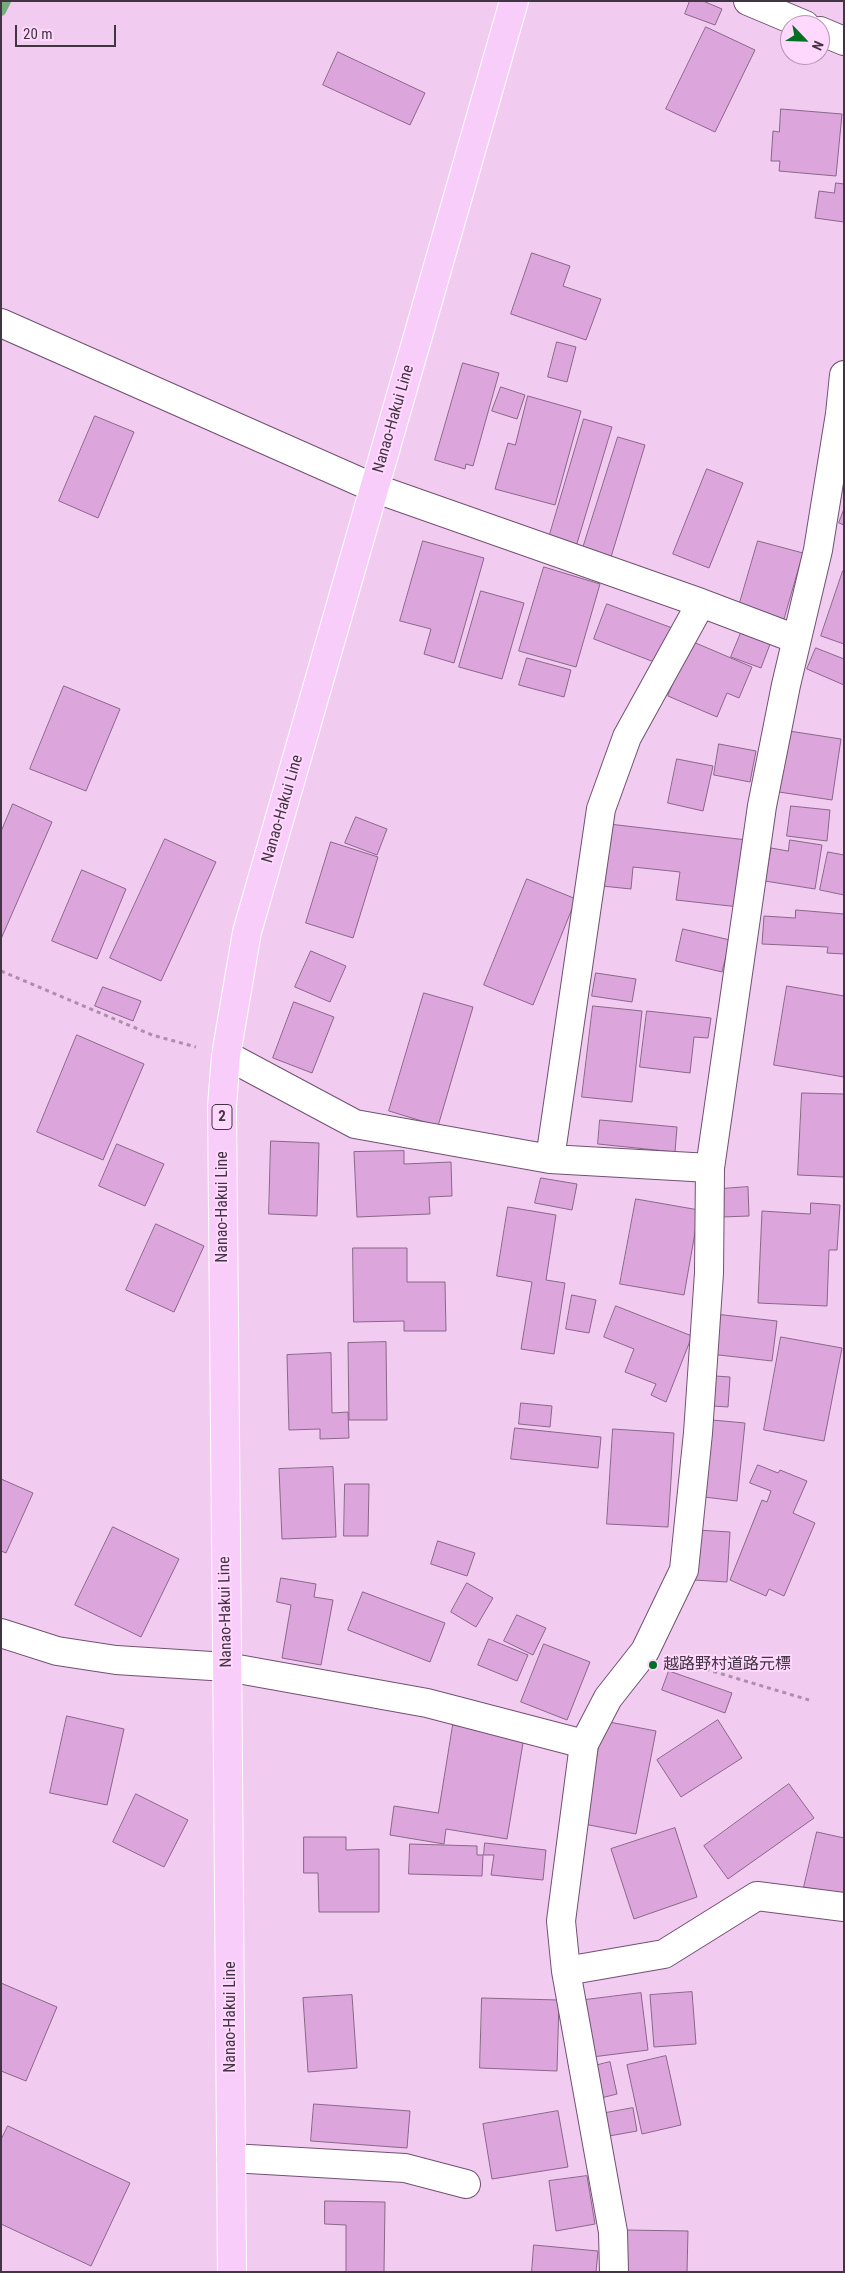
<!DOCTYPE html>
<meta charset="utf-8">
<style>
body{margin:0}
#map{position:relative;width:845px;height:2273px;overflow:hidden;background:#f2cbf1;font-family:"Roboto Condensed",sans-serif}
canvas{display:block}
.frame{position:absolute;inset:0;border:2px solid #433443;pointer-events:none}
.north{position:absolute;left:780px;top:15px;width:50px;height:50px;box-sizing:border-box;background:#ffd8fe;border:1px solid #b496b3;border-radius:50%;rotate:114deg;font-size:14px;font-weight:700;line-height:20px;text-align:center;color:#433443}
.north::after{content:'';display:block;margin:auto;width:18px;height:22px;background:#007124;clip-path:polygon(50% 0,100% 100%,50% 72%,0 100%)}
.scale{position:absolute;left:15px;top:25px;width:101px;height:22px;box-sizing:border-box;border:2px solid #433443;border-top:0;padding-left:6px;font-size:15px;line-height:18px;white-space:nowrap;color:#433443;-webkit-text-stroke:4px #ffd8fe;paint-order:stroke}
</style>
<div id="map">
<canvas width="845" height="2273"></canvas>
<div class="frame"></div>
<div class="north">N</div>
<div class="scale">20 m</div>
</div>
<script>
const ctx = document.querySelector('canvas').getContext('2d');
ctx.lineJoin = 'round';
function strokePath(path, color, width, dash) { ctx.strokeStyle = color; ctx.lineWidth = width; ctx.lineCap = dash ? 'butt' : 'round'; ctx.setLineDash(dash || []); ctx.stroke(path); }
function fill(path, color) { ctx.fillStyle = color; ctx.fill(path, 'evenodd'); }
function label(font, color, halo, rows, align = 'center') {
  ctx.font = font + ' "Roboto Condensed","Noto Sans JP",sans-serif'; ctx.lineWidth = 4; ctx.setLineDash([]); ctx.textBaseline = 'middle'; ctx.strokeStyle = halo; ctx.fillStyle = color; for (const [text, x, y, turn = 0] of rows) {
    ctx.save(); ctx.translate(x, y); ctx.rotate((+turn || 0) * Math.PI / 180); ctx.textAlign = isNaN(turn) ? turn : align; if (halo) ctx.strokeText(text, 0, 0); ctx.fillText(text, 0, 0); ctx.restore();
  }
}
strokePath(new Path2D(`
 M1 11 6 1`), '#74ad79', 10);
const building = new Path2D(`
 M690 1H703L722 9 715 25 685 14Z
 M706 27 755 50 715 132 666 109Z
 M338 52 425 93 410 125 323 85Z
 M781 109 842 114 836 176 779 171 780 161H771L773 131 779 132Z
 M836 183 844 184V222L815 218 819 191 834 193Z
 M532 253 570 266 563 286 601 299 586 340 511 314Z
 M557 342 576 347 567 382 548 377Z
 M463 363 499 373 473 466 466 464 465 469 435 460Z
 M501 387 525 395 517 419 492 411Z
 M528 396 581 411 555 505 495 489 508 443 515 445Z
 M95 416 134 432 98 518 59 501Z
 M584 419 612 427 575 550 548 541Z
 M618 437 645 445 611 557 583 548Z
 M707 469 743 483 709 568 673 554Z
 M844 509V525L839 523Z
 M423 541 484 558 454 663 424 654 431 629 400 621Z
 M758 541 803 553 784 619 739 606Z
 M544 567 600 584 576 667 519 651Z
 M843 571H844V644L821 636Z
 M481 591 524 603 502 679 459 667Z
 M607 604 675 629 662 665 594 639Z
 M743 628 772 639 761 668 731 657Z
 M691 641 752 667 739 698 727 693 717 717 668 696Z
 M816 648 844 659V685L807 669Z
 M527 658 571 670 564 697 519 685Z
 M64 686 120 709 86 791 30 769Z
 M789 731 841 739 832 800 779 792Z
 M719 744 756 751 750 782 714 775Z
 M677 759 713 766 703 811 668 803Z
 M13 804 52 822 1 939V832Z
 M791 806 830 810 827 841 787 836Z
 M356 817 387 829 377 855 345 843Z
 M609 824 747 840 739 907 676 900 680 872 633 867 631 889 602 886Z
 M165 839 216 862 161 981 110 958Z
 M790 840 822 845 815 889 765 881 771 848 788 851Z
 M331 842 378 857 353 938 306 923Z
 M828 852 844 855V895L820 890Z
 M82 870 126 889 97 959 52 941Z
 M527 879 576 899 533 1005 484 985Z
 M796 910 844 914V954L827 953 828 947 762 944 764 916 795 918Z
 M683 929 730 940 722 972 676 961Z
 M311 951 346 966 330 1002 295 987Z
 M596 973 636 979 632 1002 592 996Z
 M787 986 844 996V1077L774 1065Z
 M103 987 141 1001 133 1021 95 1006Z
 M424 993 473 1007 438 1126 389 1111Z
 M294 1002 334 1017 312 1073 273 1058Z
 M593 1006 642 1011 632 1102 582 1097Z
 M647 1011 711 1018 708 1038 694 1037 690 1073 640 1067Z
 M77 1035 144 1064 103 1160 37 1132Z
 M802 1093 844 1094V1177L798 1175Z
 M600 1120 677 1127 675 1152 598 1144Z
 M271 1141 319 1143 317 1216 269 1214Z
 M117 1144 164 1164 145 1206 99 1186Z
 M404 1151V1164L451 1162 452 1196 429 1197 430 1214 357 1217 354 1152Z
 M541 1178 577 1184 572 1210 535 1203Z
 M748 1187 749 1216 722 1217 721 1189Z
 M636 1199 699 1210 684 1295 620 1284Z
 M811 1203 840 1205 837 1250H829L827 1306 758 1303 762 1211 810 1214Z
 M508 1207 556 1215 546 1280 565 1283 554 1354 521 1349 532 1282 497 1276Z
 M156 1224 204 1246 174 1312 126 1290Z
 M353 1248H407V1282H445L446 1331H404V1321L354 1322Z
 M572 1295 596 1300 589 1333 566 1329Z
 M616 1306 692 1336 666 1402 651 1395 656 1384 625 1372 634 1349 604 1337Z
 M715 1314 777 1321 772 1361 710 1354Z
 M781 1337 842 1348 824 1441 764 1430Z
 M386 1342 387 1420H349L348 1343Z
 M331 1353 332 1413 348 1412 349 1438 320 1439V1429L289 1430 287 1355Z
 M715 1376 730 1377 728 1407 713 1406Z
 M521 1403 552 1406 550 1427 519 1424Z
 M712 1420 745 1423 737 1501 704 1497Z
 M515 1428 601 1437 598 1468 511 1459Z
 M613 1429 674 1433 668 1527 607 1524Z
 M758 1465 778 1473 780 1470 807 1481 793 1513 815 1523 784 1596 769 1589 766 1596 730 1580 762 1500 767 1502 771 1491 750 1483Z
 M333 1467 336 1537 282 1539 279 1469Z
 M1 1479 33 1493 6 1553 1 1551Z
 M345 1484H369L368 1536H344Z
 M113 1527 179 1559 141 1637 75 1605Z
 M697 1530 730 1532 727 1582 694 1580Z
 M438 1541 475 1553 467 1576 431 1564Z
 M281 1578 316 1584 314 1597 333 1600 321 1665 282 1658 291 1605 277 1602Z
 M467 1583 493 1598 476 1627 451 1612Z
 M363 1592 445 1623 430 1662 348 1630Z
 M517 1615 546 1628 533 1655 504 1641Z
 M489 1639 528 1655 517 1681 478 1665Z
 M544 1644 590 1662 567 1720 521 1702Z
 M669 1671 732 1693 725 1713 662 1690Z
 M67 1716 124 1729 107 1805 50 1793Z
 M718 1720 742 1758 681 1797 657 1760Z
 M604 1721 656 1731 636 1834 584 1824Z
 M453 1725 524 1737 507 1839 446 1829 444 1844 390 1835 394 1806 438 1813Z
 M789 1784 814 1818 728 1879 704 1846Z
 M136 1794 188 1820 164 1867 113 1842Z
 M675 1828 697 1897 634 1919 611 1849Z
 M817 1832 844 1838V1895L804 1887Z
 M304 1837H346V1850L379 1849V1912H319L318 1873H304Z
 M485 1843 546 1850 543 1880 491 1875 494 1855H484Z
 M410 1844 477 1846V1855H483L482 1876 409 1874Z
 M1 1983 57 2007 26 2081 1 2071Z
 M692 1992 696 2044 654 2047 650 1995Z
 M641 1993 648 2050 592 2057 585 2000Z
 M352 1995 357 2068 308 2072 303 1998Z
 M482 1998 559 2000 557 2071 480 2068Z
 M666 2056 681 2125 642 2134 627 2065Z
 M610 2062 617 2094 593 2100 586 2068Z
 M314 2104 410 2111 407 2148 311 2141Z
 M633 2108 637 2131 598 2138 595 2115Z
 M558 2111 568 2167 492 2179 483 2124Z
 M8 2126 130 2183 91 2266 1 2224V2140Z
 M587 2176 595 2224 556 2231 549 2181Z
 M325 2201 385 2202 384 2272H346V2225L325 2224Z
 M625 2230 688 2231 687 2272H624Z
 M534 2245 598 2251 596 2272H532Z`);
fill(building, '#dca6dc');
strokePath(building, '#896788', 1);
const minor = new Path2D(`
 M748 1 805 25
 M820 31 844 41
 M1 323 374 488 701 603 796 639
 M226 1055 355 1124 550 1159 710 1168
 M550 1159 601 809 627 737 701 603
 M1 1633 57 1651 116 1660 227 1667 427 1703 584 1744
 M566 1971 664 1954 757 1896 844 1907
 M231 2158 405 2168 466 2184
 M614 2272 613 2232 566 1971 561 1921 584 1744 608 1698 645 1651 684 1570 698 1433 709 1273 710 1168 762 806 786 685 818 550 840 414 844 375`);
const major = new Path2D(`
 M232 2272C231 1883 224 1495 222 1106L226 1055 247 932 514 1`);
strokePath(minor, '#725172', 30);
strokePath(major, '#fff', 30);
strokePath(new Path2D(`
 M1 971 152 1035 196 1047
 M675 1660 809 1700`), '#ac8fab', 3, [4, 4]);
strokePath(minor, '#fff', 28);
strokePath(major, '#f9cdf9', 28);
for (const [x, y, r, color] of [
 [653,1665,5,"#007124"]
]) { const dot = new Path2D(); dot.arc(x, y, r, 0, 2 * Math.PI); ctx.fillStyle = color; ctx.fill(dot); strokePath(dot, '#ffd8fe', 2); }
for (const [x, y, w] of [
 [222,1117,20]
]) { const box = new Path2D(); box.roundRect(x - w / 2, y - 12.5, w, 25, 4); ctx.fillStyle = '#ffd8fe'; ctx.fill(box); strokePath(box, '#433443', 1); }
label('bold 15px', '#433443', null, [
 ["2",222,1117]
]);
label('16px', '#433443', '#ffd8fe', [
 ["Nanao-Hakui Line",394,419,-74],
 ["Nanao-Hakui Line",283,809,-74],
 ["Nanao-Hakui Line",223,1207,-90],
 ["Nanao-Hakui Line",226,1612,-91],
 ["Nanao-Hakui Line",231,2017,-90]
]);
label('16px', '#433443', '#ffd8fe', [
 ["越路野村道路元標",663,1665]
], 'left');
</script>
